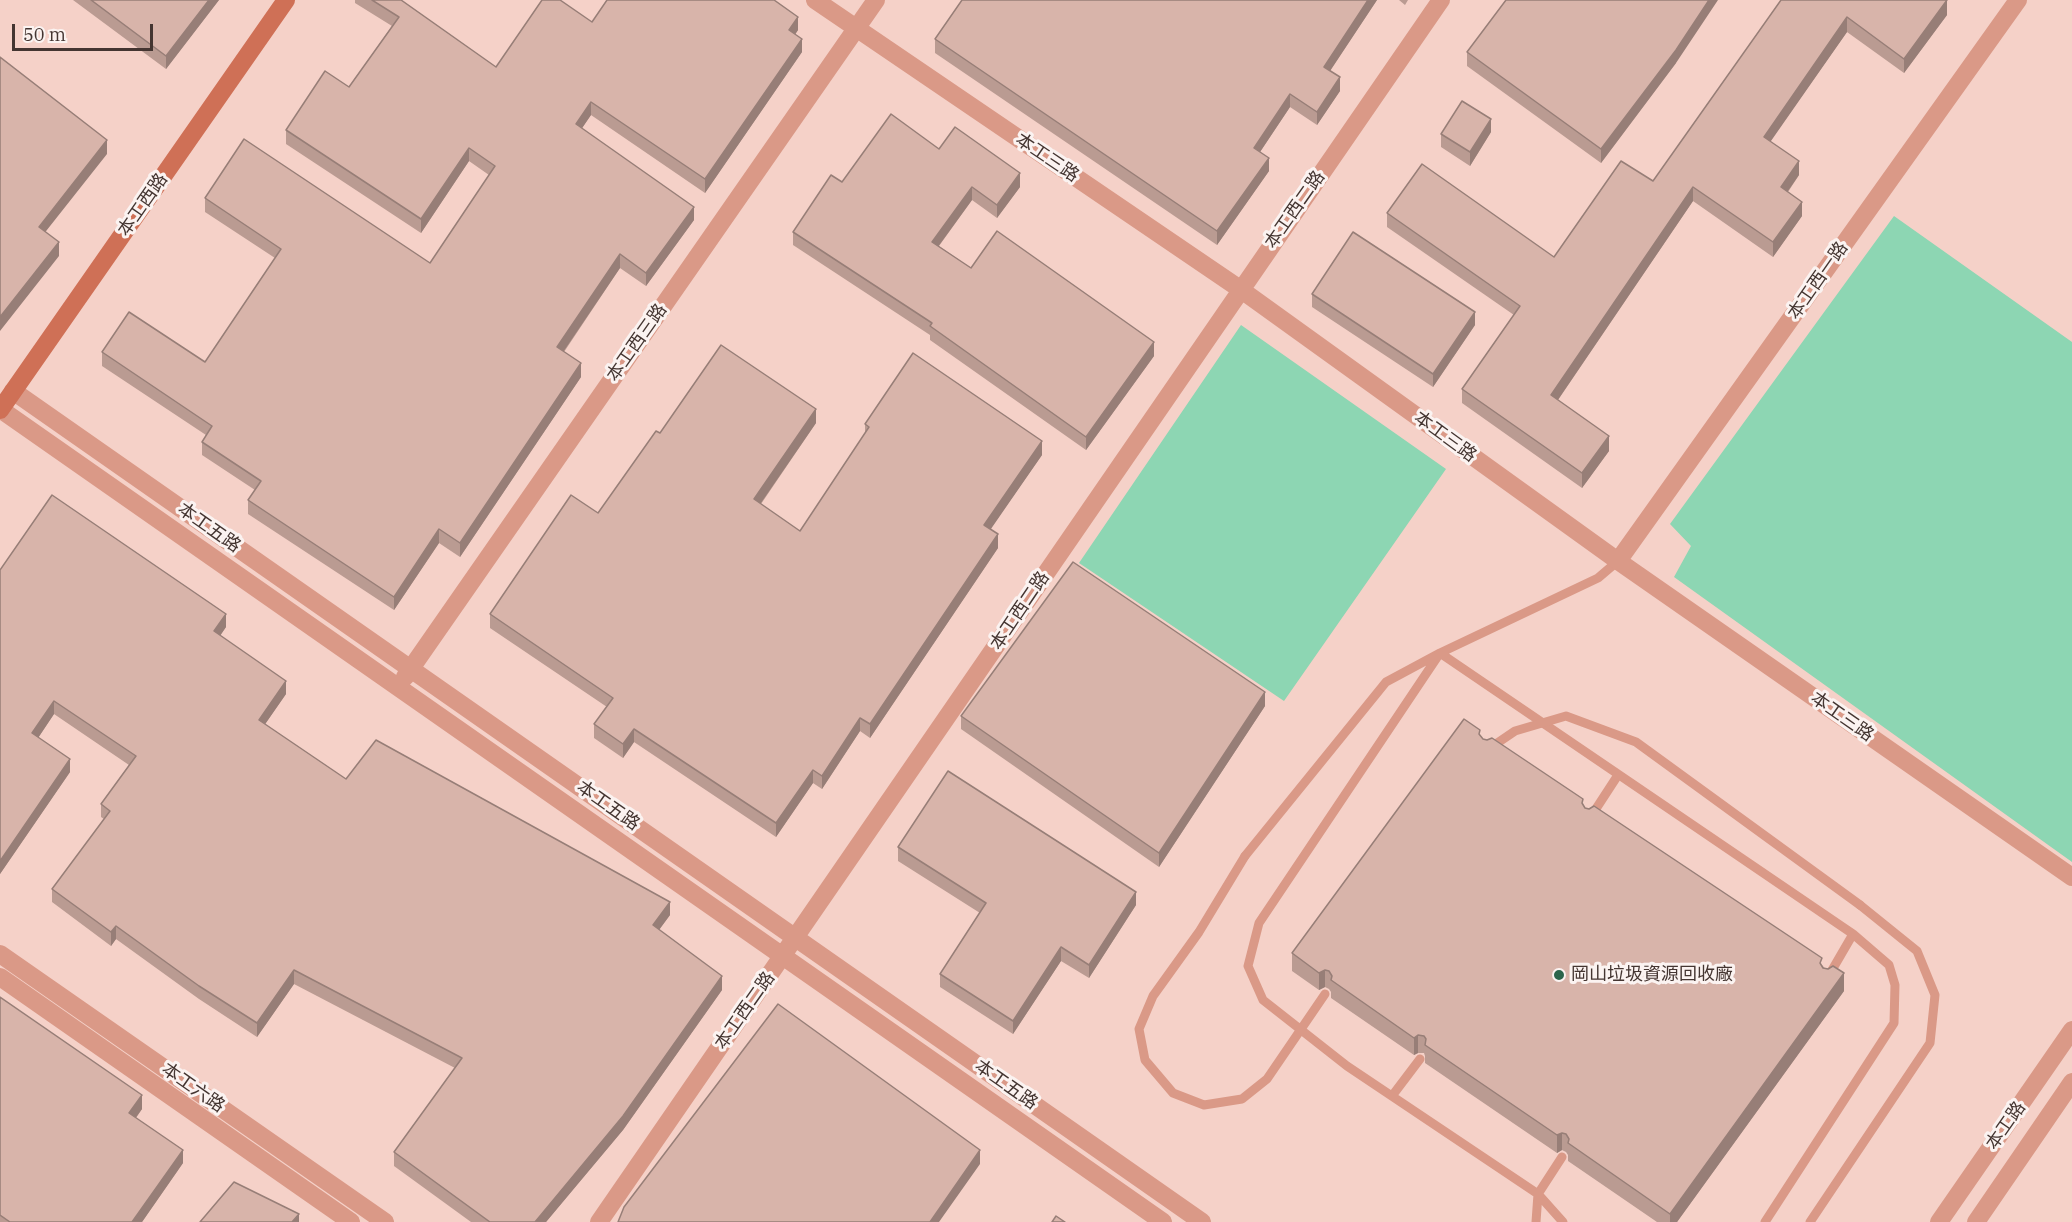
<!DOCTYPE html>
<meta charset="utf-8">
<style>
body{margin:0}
#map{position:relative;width:2072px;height:1222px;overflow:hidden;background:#fee0d8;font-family:"IBM Plex Serif",serif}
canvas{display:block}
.scale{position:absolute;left:12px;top:24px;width:141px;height:27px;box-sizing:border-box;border:3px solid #443531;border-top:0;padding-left:8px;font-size:18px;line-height:21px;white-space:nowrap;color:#443531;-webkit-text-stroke:4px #fbf3f1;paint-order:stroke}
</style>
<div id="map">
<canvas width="2072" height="1222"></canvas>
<div class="scale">50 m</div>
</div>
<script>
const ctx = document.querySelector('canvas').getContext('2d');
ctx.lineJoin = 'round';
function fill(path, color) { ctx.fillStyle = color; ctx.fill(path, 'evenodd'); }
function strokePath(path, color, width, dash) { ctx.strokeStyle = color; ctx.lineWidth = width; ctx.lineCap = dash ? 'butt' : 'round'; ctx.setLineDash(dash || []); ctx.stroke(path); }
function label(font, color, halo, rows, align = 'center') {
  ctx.font = font + ' "IBM Plex Serif","Noto Sans TC",serif'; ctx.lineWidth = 6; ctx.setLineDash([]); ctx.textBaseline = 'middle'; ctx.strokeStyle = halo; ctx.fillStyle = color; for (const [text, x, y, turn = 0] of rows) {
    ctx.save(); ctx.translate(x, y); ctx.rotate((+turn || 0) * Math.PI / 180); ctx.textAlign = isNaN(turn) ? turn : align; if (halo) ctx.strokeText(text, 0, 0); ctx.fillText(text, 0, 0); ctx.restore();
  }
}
fill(new Path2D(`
 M0 0H2072V1222H0Z`), '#f5d1c8');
fill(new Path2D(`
 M1894 216 2072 342V862L1674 577 1691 546 1670 524Z
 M1241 325 1446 469 1284 701 1079 563Z`), '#8dd6b3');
strokePath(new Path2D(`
 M1590 818 1618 775
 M1245 856 1386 682 1440 653 1598 578 1618 561
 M1828 977 1853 934
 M1392 1096 1420 1059
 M1536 1222 1538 1194 1562 1157
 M1563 1222 1538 1194 1347 1066 1263 1000 1248 966 1259 923 1440 653 1853 934 1889 965 1895 985 1894 1023 1765 1222
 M1810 1222 1930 1043 1935 995 1917 951 1860 905`), '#da9987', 9);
strokePath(new Path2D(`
 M815 0 1240 289 1618 561 2072 877
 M13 391 1202 1222
 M0 409 1163 1222
 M1618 561 2018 0
 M405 677 876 0
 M0 954 385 1222
 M0 977 351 1222
 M599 1222 1441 0
 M1939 1222 2072 1030
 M1976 1222 2072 1082`), '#da9987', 18);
strokePath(new Path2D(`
 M0 410 286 0`), '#cf7056', 18);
strokePath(new Path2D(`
 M1490 748 1515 731 1566 716 1636 742 1860 905
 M1245 856 1199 932 1153 996 1139 1029 1145 1060 1173 1093 1204 1105 1242 1099 1267 1079 1325 994`), '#da9987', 9);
fill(new Path2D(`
 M73 0H219L166 69Z
 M355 0H401L496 67 592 22 798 30 795 34 802 52 705 193 591 115 582 128 694 220 646 286 620 268 564 352 581 377 460 557 439 543 394 610 248 514V500L255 490 202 455V442L206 435 102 366V352L205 362 275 258 205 212V198L430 263 489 175 469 161 421 233 286 144V130L349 87 392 26 355 3Z
 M962 0H1377L1330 71 1340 91 1317 125 1290 107 1260 152 1269 171 1217 245 935 53V39Z
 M1399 0H1408L1405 5Z
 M1781 0 1947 15 1904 73 1847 32 1770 141 1799 175 1788 192 1802 216 1773 257 1693 201 1558 400 1609 451 1582 488 1462 403V389L1514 315 1387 227V213L1554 257 1653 181Z
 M1467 52 1676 63 1601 163 1467 66Z
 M1491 132 1470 166 1441 147V134Z
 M939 149 1020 187 997 218 972 200 939 246 971 268 1154 356 1086 450 930 340V335L793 245V232L842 182Z
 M1312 294 1475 325 1433 387 1312 307Z
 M816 423 761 504 800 531 865 434V424L1042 455 990 529 998 548 870 738 860 731 822 789 813 783 776 837 634 742 623 758 594 738V724L607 707 490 628V614L598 513 660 433Z
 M0 570 226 627 220 635 286 694 265 724 346 779 670 915 659 930 722 990 623 1130 546 1222H471L394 1166V1152L455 1068 294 984 257 1037 199 999 116 939 111 946 52 902V889L104 819 101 817V804L129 765 54 714 38 738 70 772 0 874Z
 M1265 706 1159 867 961 729V716Z
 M1480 736 1483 739 1583 804 1585 808 1822 965 1844 991 1677 1222H1657L1568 1161V1155L1566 1152 1562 1150 1557 1153 1425 1063V1056L1424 1053H1418L1414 1055 1331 998V992L1329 989 1325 987 1319 990 1292 971V953Z
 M898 847 1136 905 1089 978 1061 961 1013 1034 940 987V974L980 913 898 861Z
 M0 997 142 1109 136 1118 183 1163 142 1222H0Z`), '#ba9b92');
fill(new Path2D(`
 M209 0H219L166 69V56Z
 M1368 0H1377L1324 80V67Z
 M1709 0H1718L1676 63 1601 163V149Z
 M1947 0V15L1904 73V59Z
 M798 17V30L789 44V30Z
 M1847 17V32L1764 151V137Z
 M802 39V52L705 193V179Z
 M1340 77V91L1317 125V112Z
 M1290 94V107L1254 161V148Z
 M591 102V115L576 137V124Z
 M1491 119V132L1470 166V152Z
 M107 140V154L39 240V227Z
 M469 148V161L421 233V219Z
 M1269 158V171L1217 245V231Z
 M1799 161V175L1781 201V187Z
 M1020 173V187L997 218V205Z
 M972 187V200L932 255V242Z
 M1693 187V201L1551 410V395Z
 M1802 202V216L1773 257V242Z
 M694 207V220L646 286V273Z
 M59 242V256L0 331V317Z
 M620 254V268L557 361V347Z
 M1475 312V325L1433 387V374Z
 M1154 342V356L1086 450V437Z
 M581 363V377L460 557V543Z
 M816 409V423L754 513V499Z
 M1609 436V451L1582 488V473Z
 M1042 441V455L984 539V525Z
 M439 529V543L394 610V597Z
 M998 534V548L870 738V724Z
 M226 614V627L214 645V631Z
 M286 681V694L259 733V720Z
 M1265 692V706L1159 867V853Z
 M54 701V714L32 747V733Z
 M860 718V731L822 789V776Z
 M634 729V742L623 758V744Z
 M70 759V772L0 874V861Z
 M813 770V783L776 837V823Z
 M1136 892V905L1089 978V965Z
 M670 902V915L653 938V925Z
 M116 926V939L111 946V932Z
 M1061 947V961L1013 1034V1021Z
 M294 970V984L257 1037V1023Z
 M1325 970V987L1319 990V973Z
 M1844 973V991L1677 1222H1670V1214Z
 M722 976V990L623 1130 546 1222H535Z
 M1418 1035V1053L1414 1055V1038Z
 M142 1095V1109L129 1127V1113Z
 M1562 1133V1150L1557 1153V1135Z
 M183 1150V1163L142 1222H132Z
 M980 1150V1164L939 1222H930Z
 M299 1214V1222H292Z`), '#977e77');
const building = new Path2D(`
 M91 0H209L166 56Z
 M372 0H401L496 67 542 0H560L592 22 607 0H774L798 17 789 30 802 39 705 179 591 102 576 124 694 207 646 273 620 254 557 347 581 363 460 543 439 529 394 597 248 500 261 481 202 442 212 426 102 352 129 312 205 362 281 249 205 198 244 139 430 263 495 166 469 148 421 219 286 130 325 71 349 87 399 17Z
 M962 0H1368L1324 67 1340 77 1317 112 1290 94 1254 148 1269 158 1217 231 935 39Z
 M1506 0H1709L1676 50 1601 149 1467 52Z
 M1781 0H1947L1904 59 1847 17 1764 137 1799 161 1781 187 1802 202 1773 242 1693 187 1551 395 1609 436 1582 473 1462 389 1520 306 1387 213 1422 164 1554 257 1621 161 1653 181Z
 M0 57 107 140 39 227 59 242 0 317Z
 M1462 101 1491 119 1470 152 1441 134Z
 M891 114 939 149 955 127 1020 173 997 205 972 187 932 242 971 268 997 231 1154 342 1086 437 930 326 932 323 793 232 831 175 842 182Z
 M1353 232 1475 312 1433 374 1312 294Z
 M721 345 816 409 754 499 800 531 869 427 865 424 913 353 1042 441 984 525 998 534 870 724 860 718 822 776 813 770 776 823 634 729 623 744 594 724 613 698 490 614 571 495 598 513 656 431 660 433Z
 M52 495 226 614 214 631 286 681 259 720 346 779 376 740 670 902 653 925 722 976 623 1116 535 1222H490L394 1152 462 1058 294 970 257 1023 199 986 116 926 111 932 52 889 110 811 101 804 136 756 54 701 32 733 70 759 0 861V570Z
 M1073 562 1265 692 1159 853 961 716Z
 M1464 719 1480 730 1479 734 1483 739 1487 740 1492 738 1583 799 1582 803 1585 808 1589 809 1594 806 1822 958 1820 963 1823 968 1828 969 1833 966 1844 973 1670 1214 1568 1143 1569 1139 1566 1134 1562 1133 1557 1135 1425 1045 1426 1039 1424 1036 1418 1035 1414 1038 1331 980 1332 976 1329 971 1325 970 1319 973 1292 953Z
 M948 771 1136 892 1089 965 1061 947 1013 1021 940 974 986 903 898 847Z
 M0 997 142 1095 129 1113 183 1150 132 1222H10L0 1215Z
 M778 1004 980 1150 930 1222H618L624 1207Z
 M234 1182 299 1214 292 1222H200Z
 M1056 1216 1065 1222H1052Z`);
fill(building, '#d8b4aa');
strokePath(building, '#977e77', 1.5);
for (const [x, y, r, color] of [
 [1559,975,6,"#2c654c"]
]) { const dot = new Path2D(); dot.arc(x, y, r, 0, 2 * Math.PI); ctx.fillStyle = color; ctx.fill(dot); strokePath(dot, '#fbf3f1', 2); }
label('18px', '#443531', '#fbf3f1', [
 ["本工三路",1047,158,34],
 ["本工西路",143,205,-55],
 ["本工西二路",1295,210,-55],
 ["本工西一路",1818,281,-55],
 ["本工西三路",637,343,-55],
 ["本工三路",1445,437,36],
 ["本工五路",209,528,35],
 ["本工西二路",1020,611,-56],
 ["本工三路",1842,717,35],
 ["本工五路",608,806,35],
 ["本工西二路",745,1011,-55],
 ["本工五路",1006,1085,35],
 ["本工六路",193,1088,35],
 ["本工路",2006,1126,-55]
]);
label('18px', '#443531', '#fbf3f1', [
 ["岡山垃圾資源回收廠",1571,975]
], 'left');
</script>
